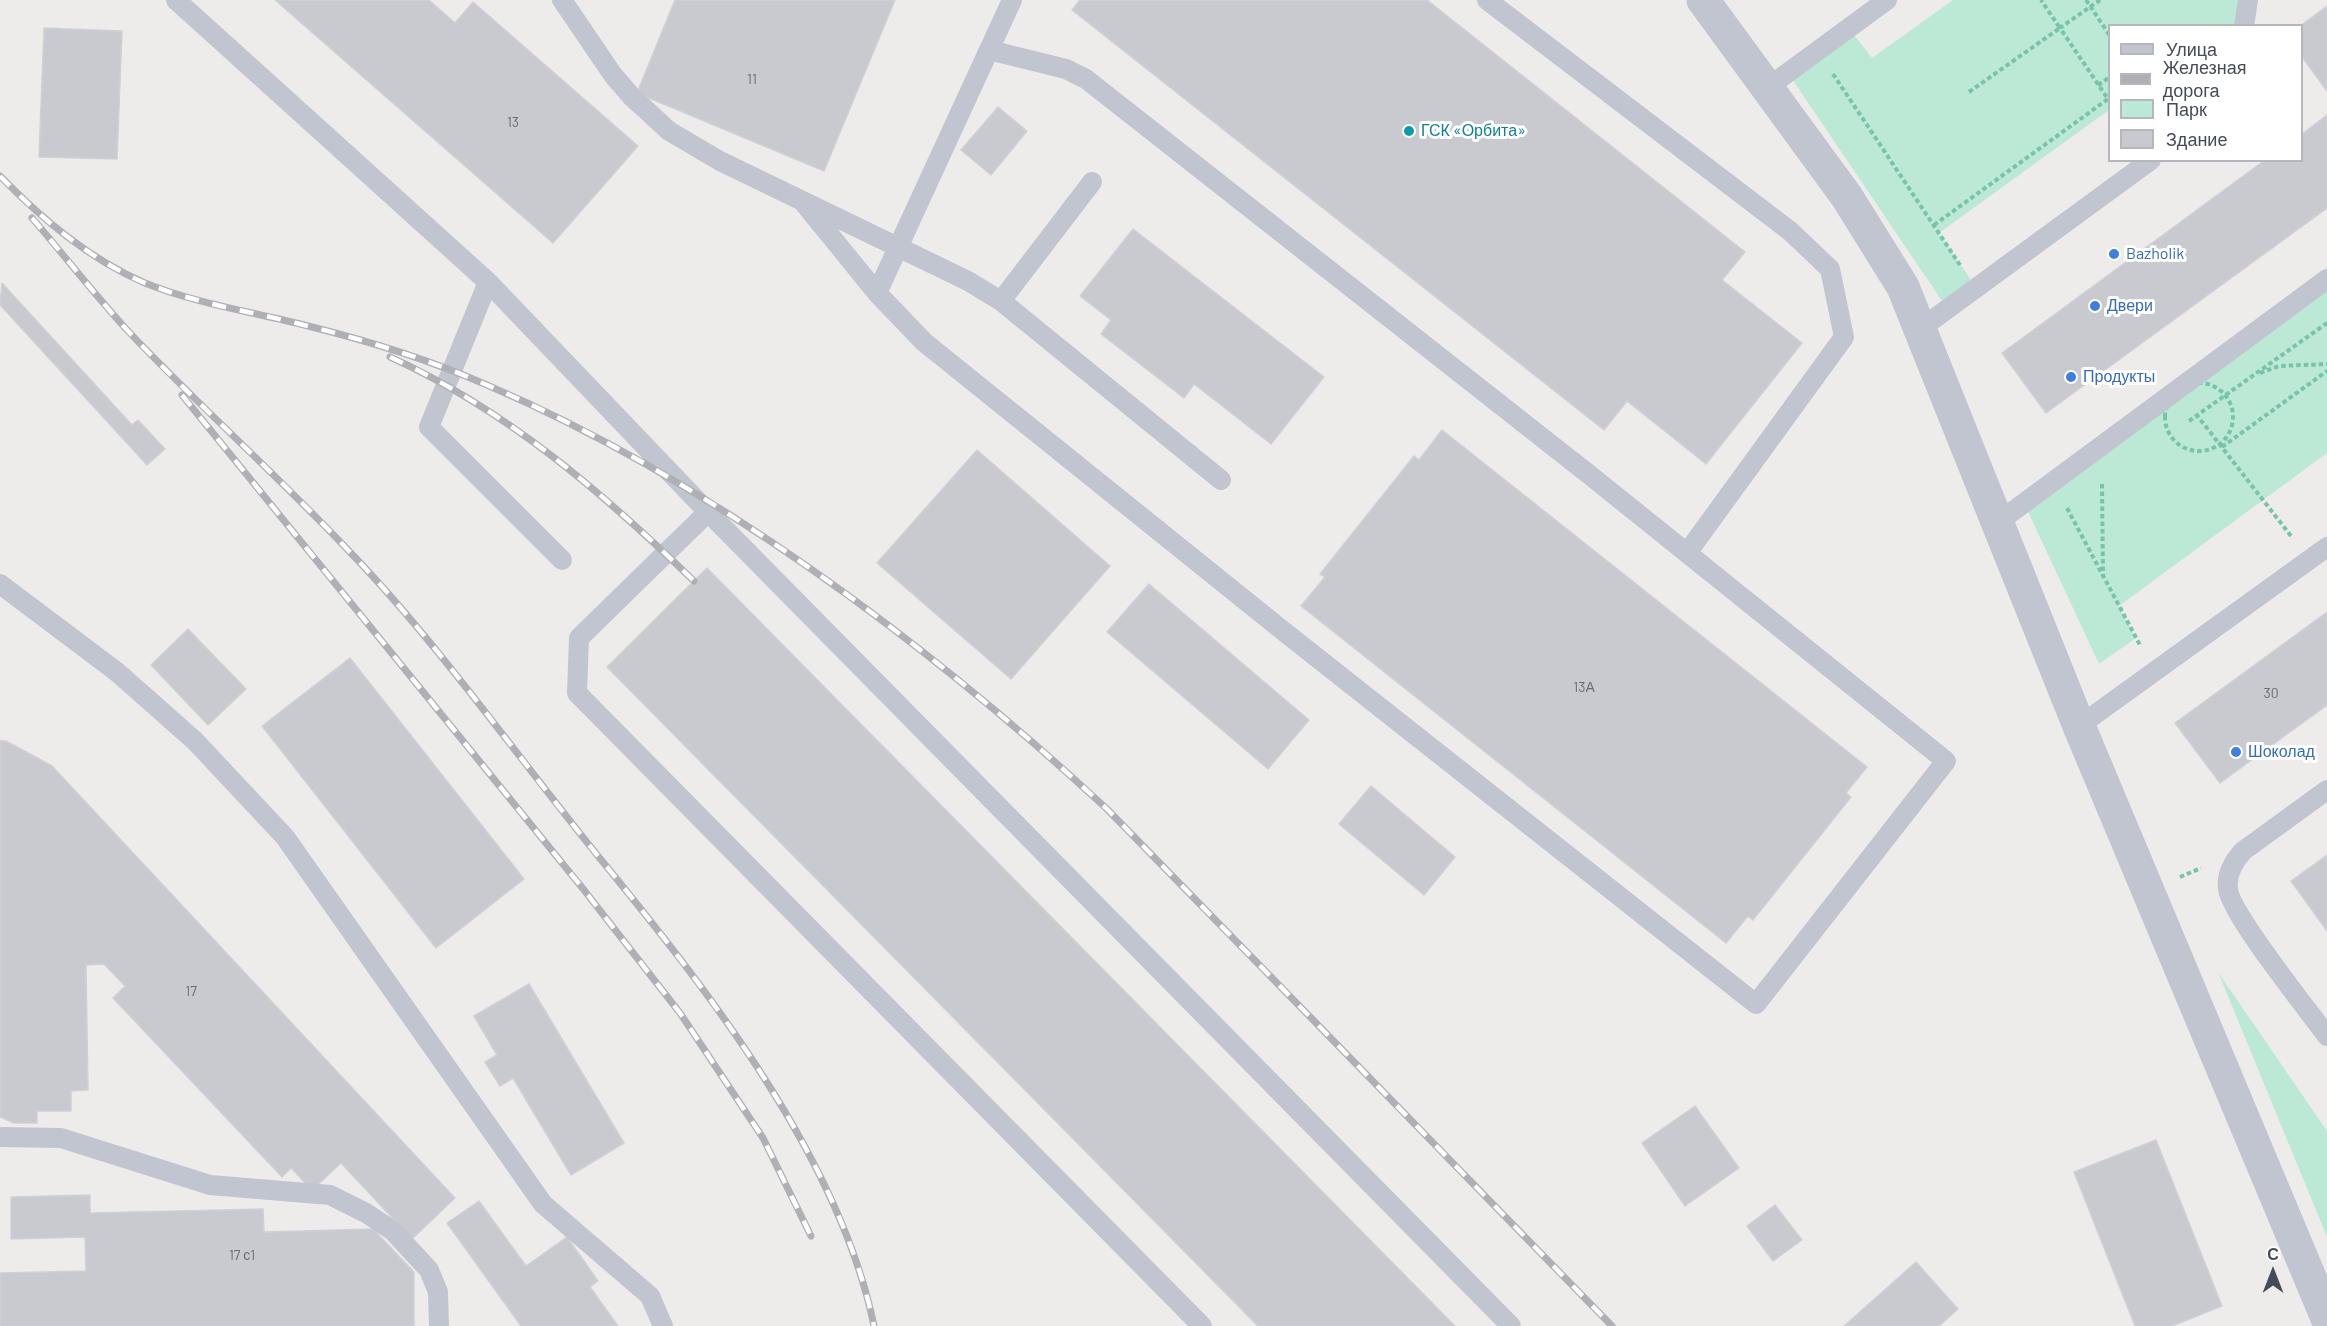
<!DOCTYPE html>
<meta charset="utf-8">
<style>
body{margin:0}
#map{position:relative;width:2327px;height:1326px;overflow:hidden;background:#eeeceb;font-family:Barlow,sans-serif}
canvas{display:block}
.legend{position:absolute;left:2108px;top:24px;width:195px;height:138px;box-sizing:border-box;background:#fff;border:2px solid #b5b7bc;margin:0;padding:8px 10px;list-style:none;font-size:18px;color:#464c57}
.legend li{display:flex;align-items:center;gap:12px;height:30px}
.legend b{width:30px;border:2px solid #b5b7bc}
.north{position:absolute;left:2243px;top:1242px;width:60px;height:60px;-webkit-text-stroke:4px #fff;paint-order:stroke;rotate:0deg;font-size:16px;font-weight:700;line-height:24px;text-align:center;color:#464c57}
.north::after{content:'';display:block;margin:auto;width:21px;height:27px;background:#464c57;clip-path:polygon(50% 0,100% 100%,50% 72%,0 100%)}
</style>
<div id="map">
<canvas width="2327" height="1326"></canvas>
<ul class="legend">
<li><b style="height:8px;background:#c0c5d0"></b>Улица</li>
<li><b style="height:8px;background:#aeb0b5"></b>Железная дорога</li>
<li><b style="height:16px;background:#bce9d5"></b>Парк</li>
<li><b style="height:16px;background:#c9cad0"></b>Здание</li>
</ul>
<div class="north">С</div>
</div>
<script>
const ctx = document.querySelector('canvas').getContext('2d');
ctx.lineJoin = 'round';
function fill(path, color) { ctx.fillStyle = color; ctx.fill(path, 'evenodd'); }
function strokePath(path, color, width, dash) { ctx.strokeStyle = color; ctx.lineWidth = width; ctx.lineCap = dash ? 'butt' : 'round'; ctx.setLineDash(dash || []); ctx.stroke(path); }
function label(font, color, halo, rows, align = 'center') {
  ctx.font = font + ' Barlow,sans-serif'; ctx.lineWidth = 6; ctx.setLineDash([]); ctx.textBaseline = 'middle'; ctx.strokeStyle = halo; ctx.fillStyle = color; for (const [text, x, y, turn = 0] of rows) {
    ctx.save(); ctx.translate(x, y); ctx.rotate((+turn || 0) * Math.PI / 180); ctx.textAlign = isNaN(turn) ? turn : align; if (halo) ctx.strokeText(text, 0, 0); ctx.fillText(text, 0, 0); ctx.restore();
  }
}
fill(new Path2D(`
 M1953 0H2240L2235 25 2110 26 2109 110 1939 233 1971 280 1942 301 1788 73 1849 28 1872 58Z
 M2327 279V453L2119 606 2136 638 2099 664 2024 503Z
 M2218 972 2327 1131V1237Z`), '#bce9d5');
const building = new Path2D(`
 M275 0H429L455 23 473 2 638 146 553 243Z
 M675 0H895L824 171 637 93Z
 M1080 0H1427L1745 252 1722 280 1802 343 1706 464 1627 401 1604 430 1072 10Z
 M2327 6V91L2302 57 2300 26Z
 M44 28 122 31 117 159 39 157Z
 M998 107 1027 131 991 175 961 150Z
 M2327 115V208L2046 413 2002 353 2265 160H2302V134Z
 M1133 229 1324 377 1271 444 1194 384 1184 398 1101 334 1111 320 1080 296Z
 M2 283 132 425 138 420 165 449 147 465 0 305Z
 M1442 430 1867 767 1846 793 1851 797 1753 920 1748 916 1726 943 1301 606 1325 577 1320 574 1414 456 1419 460Z
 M977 450 1110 566 1011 679 877 563Z
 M707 568 1455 1326H1258L607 667Z
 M1149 584 1309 720 1268 769 1107 632Z
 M2327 612V705L2220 783 2175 723Z
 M188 629 246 689 208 725 151 665Z
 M350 658 524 879 436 948 262 726Z
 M0 741H6L52 766 455 1198 412 1239 341 1163 312 1190 291 1168 282 1177 113 998 125 986 104 964 86 965 88 1090 71 1091V1111H37V1123H14L0 1117Z
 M1371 786 1455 857 1424 895 1339 824Z
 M2327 855V931L2291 881Z
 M529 984 624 1143 571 1175 513 1078 500 1086 485 1062 497 1055 474 1016Z
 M1695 1106 1739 1168 1685 1206 1642 1143Z
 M2156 1140 2222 1306 2172 1326H2135L2074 1172Z
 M90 1195V1213L263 1209 264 1232 373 1229 414 1272V1326H0V1273L86 1271 85 1237 11 1239V1197Z
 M479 1201 526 1266 567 1237 598 1281 590 1287 618 1326H521L447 1223Z
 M1775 1205 1802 1240 1773 1261 1747 1226Z
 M1916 1262 1958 1309 1939 1326H1844Z`);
fill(building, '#c9cad0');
strokePath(building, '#d0d1d7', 1.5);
strokePath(new Path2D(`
 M2086 0 2110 36
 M1833 74 1960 265
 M2098 85 2110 77
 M1969 92 2060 28 2041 0
 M1934 225 2108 99 2060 28 2100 0
 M2260 373 2279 366 2327 364
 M2165 417a34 34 0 1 1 68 0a34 34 0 1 1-68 0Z
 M2196 414 2291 536
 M2189 421 2327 323
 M2222 447 2327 371
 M2102 484 2103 575
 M2067 508 2141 647
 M2180 877 2201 868`), '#78c4ab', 4, [4.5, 3]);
strokePath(new Path2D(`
 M176 0 488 282 708 512
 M562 0 613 75 632 97 669 131 720 161 968 281 1001 301 1221 480
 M1487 0 1790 231 1830 269 1844 337 1687 553
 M2244 26 2248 0
 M1767 88 1887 0
 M803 202 877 293 924 342 1282 630 1756 1004 1946 761 1591 476 1086 79 1066 69 989 50
 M488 282 429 427 562 560
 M877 293 1012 0
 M1001 301 1092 182
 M1920 329 2151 160
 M1997 523 2327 279
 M0 584 117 672 195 741 285 837 543 1204 650 1296 663 1326
 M2079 726 2327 547
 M2327 790 2243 851C2234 861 2226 875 2228 889 2230 913 2308 1010 2327 1036
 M0 1137 61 1138 210 1185 330 1195 366 1213 393 1231 429 1270 438 1292 439 1326
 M1202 1326 577 693 579 638 708 512 1511 1326`), '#c0c5d0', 20);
strokePath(new Path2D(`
 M1703 0 1847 197 1903 287 2079 726 2327 1318`), '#c0c5d0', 33);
const rail = new Path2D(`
 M0 176C42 219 89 259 145 283 197 304 254 312 308 326 369 341 430 360 487 385 711 481 927 643 1106 808L1612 1326
 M32 218C64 255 95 295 128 331 199 406 277 475 348 550 438 643 516 755 598 856 706 988 839 1156 874 1326
 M390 357C507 410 603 493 694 581
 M182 395 584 890 680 1013 763 1138 811 1236`);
strokePath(rail, '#aeb0b5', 7);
strokePath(rail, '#fff', 4.5, [14]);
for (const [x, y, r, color] of [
 [1409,131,6,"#0f9aa8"],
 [2114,254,6,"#3f7fe0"],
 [2095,306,6,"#3f7fe0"],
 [2071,377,6,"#3f7fe0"],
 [2236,752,6,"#3f7fe0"]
]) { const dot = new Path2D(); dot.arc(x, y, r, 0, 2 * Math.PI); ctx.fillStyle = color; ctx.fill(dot); strokePath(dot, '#fff', 2); }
label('14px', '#676c75', null, [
 ["11",752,79],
 ["13",513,122],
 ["13А",1584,687],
 ["30",2271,693],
 ["17",191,991],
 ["17 с1",242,1255]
]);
label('16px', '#0d838f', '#fff', [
 ["ГСК «Орбита»",1421,131]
], 'left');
label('16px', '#366cbe', '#fff', [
 ["Bazholik",2126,254],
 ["Двери",2107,306],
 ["Продукты",2083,377],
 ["Шоколад",2248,752]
], 'left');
</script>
